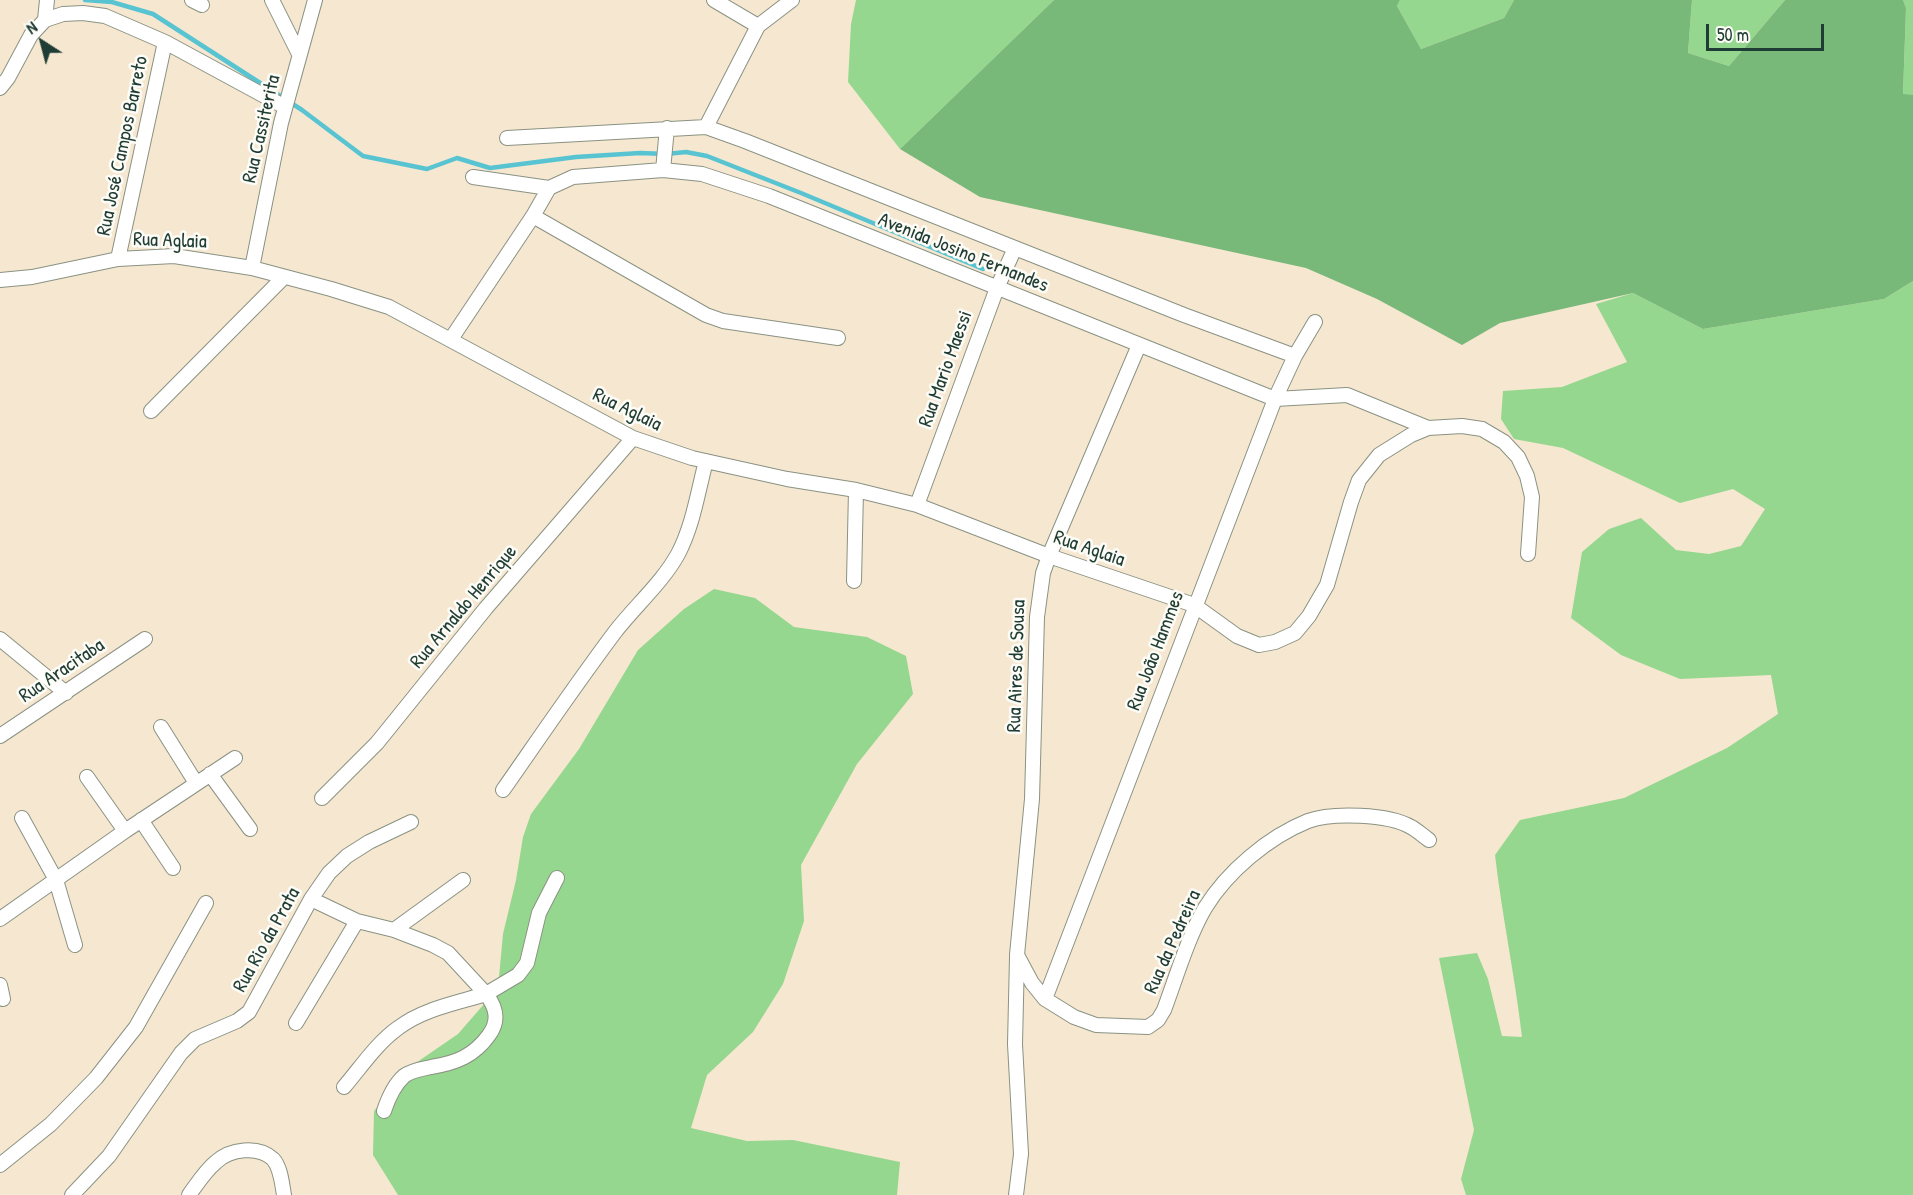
<!DOCTYPE html>
<meta charset="utf-8">
<style>
body{margin:0}
#map{position:relative;width:1913px;height:1195px;overflow:hidden;background:#f6e7d1;font-family:"Patrick Hand",sans-serif}
canvas{display:block}
.north{position:absolute;left:12px;top:12px;width:60px;height:60px;-webkit-text-stroke:4px #fdfcf7;paint-order:stroke;rotate:324deg;font-size:16px;font-weight:700;line-height:24px;text-align:center;color:#1f3d34}
.north::after{content:'';display:block;margin:auto;width:21px;height:27px;background:#1f3d34;clip-path:polygon(50% 0,100% 100%,50% 72%,0 100%)}
.scale{position:absolute;left:1706px;top:24px;width:118px;height:27px;box-sizing:border-box;border:3px solid #1f3d34;border-top:0;padding-left:8px;font-size:18px;line-height:21px;white-space:nowrap;color:#1f3d34;-webkit-text-stroke:4px #fdfcf7;paint-order:stroke}
</style>
<div id="map">
<canvas width="1913" height="1195"></canvas>
<div class="north">N</div>
<div class="scale">50 m</div>
</div>
<script>
const ctx = document.querySelector('canvas').getContext('2d');
ctx.lineJoin = 'round';
function fill(path, color) { ctx.fillStyle = color; ctx.fill(path, 'evenodd'); }
function strokePath(path, color, width, dash) { ctx.strokeStyle = color; ctx.lineWidth = width; ctx.lineCap = dash ? 'butt' : 'round'; ctx.setLineDash(dash || []); ctx.stroke(path); }
function label(font, color, halo, rows, align = 'center') {
  ctx.font = font + ' "Patrick Hand",sans-serif'; ctx.lineWidth = 5; ctx.setLineDash([]); ctx.textBaseline = 'middle'; ctx.strokeStyle = halo; ctx.fillStyle = color; for (const [text, x, y, turn = 0] of rows) {
    ctx.save(); ctx.translate(x, y); ctx.rotate((+turn || 0) * Math.PI / 180); ctx.textAlign = isNaN(turn) ? turn : align; if (halo) ctx.strokeText(text, 0, 0); ctx.fillText(text, 0, 0); ctx.restore();
  }
}
fill(new Path2D(`
 M856 0H1054L900 149 848 82 851 24Z
 M1400 0H1514L1504 18 1421 49 1397 6Z
 M1692 0H1785L1729 66 1688 53Z
 M1903 0H1913V95H1903L1906 8Z
 M1913 281V1195H1466L1461 1179 1474 1130 1439 958 1477 953 1488 979 1502 1036 1522 1037C1515 976 1502 916 1495 855L1520 820 1624 798 1727 748 1778 714 1771 675 1680 679 1621 655 1571 618 1582 552 1609 529 1641 518 1676 550 1709 554 1741 546 1765 509 1733 489 1680 503 1563 448 1514 439 1501 419 1503 391 1562 387 1627 362 1596 304 1633 293 1703 329 1884 299Z
 M714 589 755 598 794 627 867 637 906 656 913 694 857 764 801 865 804 921 783 984 753 1032 707 1075 691 1128 747 1141 793 1140 900 1162 897 1195H398L373 1155 374 1111 410 1067 458 1034 498 988 503 934 516 880 523 837 531 814 579 749 638 650 684 609Z`), '#95d78e');
fill(new Path2D(`
 M1054 0H1400L1397 6 1421 49 1504 18 1514 0H1692L1688 53 1729 66 1785 0H1903L1906 8 1903 94 1913 95V281L1884 299 1703 329 1633 293 1500 323 1462 345 1377 299 1306 268 980 197 900 149Z`), '#78b879');
strokePath(new Path2D(`
 M85 0 112 2 153 14 302 110 363 156 427 169 457 158 490 168 576 157 640 153 666 154 686 152 707 156 801 193 983 269`), '#58c4d1', 4.5);
const minor = new Path2D(`
 M192 0 202 5
 M272 0 299 54
 M714 0 758 26
 M45 20 63 14 83 13 105 16 165 42 285 107
 M0 88 8 78 31 35 45 20 47 0
 M706 127 758 26 792 0
 M507 138 706 127 745 141 1184 315 1295 356
 M663 170 667 128
 M473 177 549 188 573 177 663 170 702 174 769 196 1275 399 1347 395 1428 428
 M533 216 706 315 723 321 838 338
 M118 259 165 42
 M252 268 281 123 315 0
 M0 280 32 277 118 259 174 256 252 268 331 289 389 307 633 438 692 458 787 479 856 490 917 505 1049 556 1194 605 1237 636 1259 645 1275 642 1295 633 1309 616 1327 585 1351 502 1359 480 1379 455 1411 435 1428 428 1462 426 1482 429 1504 442 1518 457 1527 476 1532 497 1528 554
 M451 339 533 216 549 188
 M1139 345 1049 556 1043 573 1037 617 1032 799 1017 955 1032 983 1045 999 1074 1017 1096 1025 1148 1027 1158 1020 1164 1010C1176 978 1188 937 1205 908 1227 872 1268 837 1308 821 1332 812 1389 814 1411 827 1417 830 1423 836 1429 840
 M151 411 284 277
 M917 505 997 288 1015 248
 M854 581 856 490
 M0 639 66 693
 M161 727 196 783
 M0 736 145 639
 M210 774 250 829
 M87 777 125 831
 M503 790C540 737 576 684 615 632 635 606 662 583 678 554 693 526 698 491 706 461
 M322 798 377 743 486 608 633 438
 M22 818 56 880 75 945
 M141 820 173 868
 M311 899 357 921 394 930 433 945 448 953 486 994C456 1003 423 1009 398 1028 377 1043 361 1067 344 1087
 M0 919 125 831 235 758
 M394 930 463 880
 M0 985 3 999
 M1045 999 1275 399 1295 356 1315 322
 M296 1023 357 921
 M384 1111C388 1099 394 1085 404 1076 412 1070 422 1069 431 1067 456 1063 474 1056 489 1035 500 1020 496 1007 486 994L518 975 527 963 539 913 557 878
 M0 1165 51 1124 96 1078 136 1027 206 903
 M72 1195 109 1156 181 1053 195 1039 237 1021 249 1012 311 899 329 873 347 856 369 842 411 822
 M189 1195C197 1184 205 1171 216 1162 230 1149 258 1145 273 1159 281 1168 282 1184 284 1195
 M1016 1195 1021 1154 1015 1044 1017 957`);
strokePath(minor, '#8a9282', 16);
strokePath(minor, '#fff', 14);
label('20px', '#1f3d34', '#fdfcf7', [
 ["Rua Cassiterita",262,129,-77],
 ["Rua José Campos Barreto",123,146,-78],
 ["Rua Aglaia",170,241,2],
 ["Avenida Josino Fernandes",963,253,22],
 ["Rua Mario Maessi",946,369,-70],
 ["Rua Aglaia",627,410,26],
 ["Rua Aglaia",1089,549,19],
 ["Rua Arnaldo Henrique",464,607,-50],
 ["Rua João Hammes",1156,651,-69],
 ["Rua Aires de Sousa",1017,666,-88],
 ["Rua Aracitaba",62,671,-34],
 ["Rua Rio da Prata",267,940,-61],
 ["Rua da Pedreira",1173,942,-66]
]);
</script>
